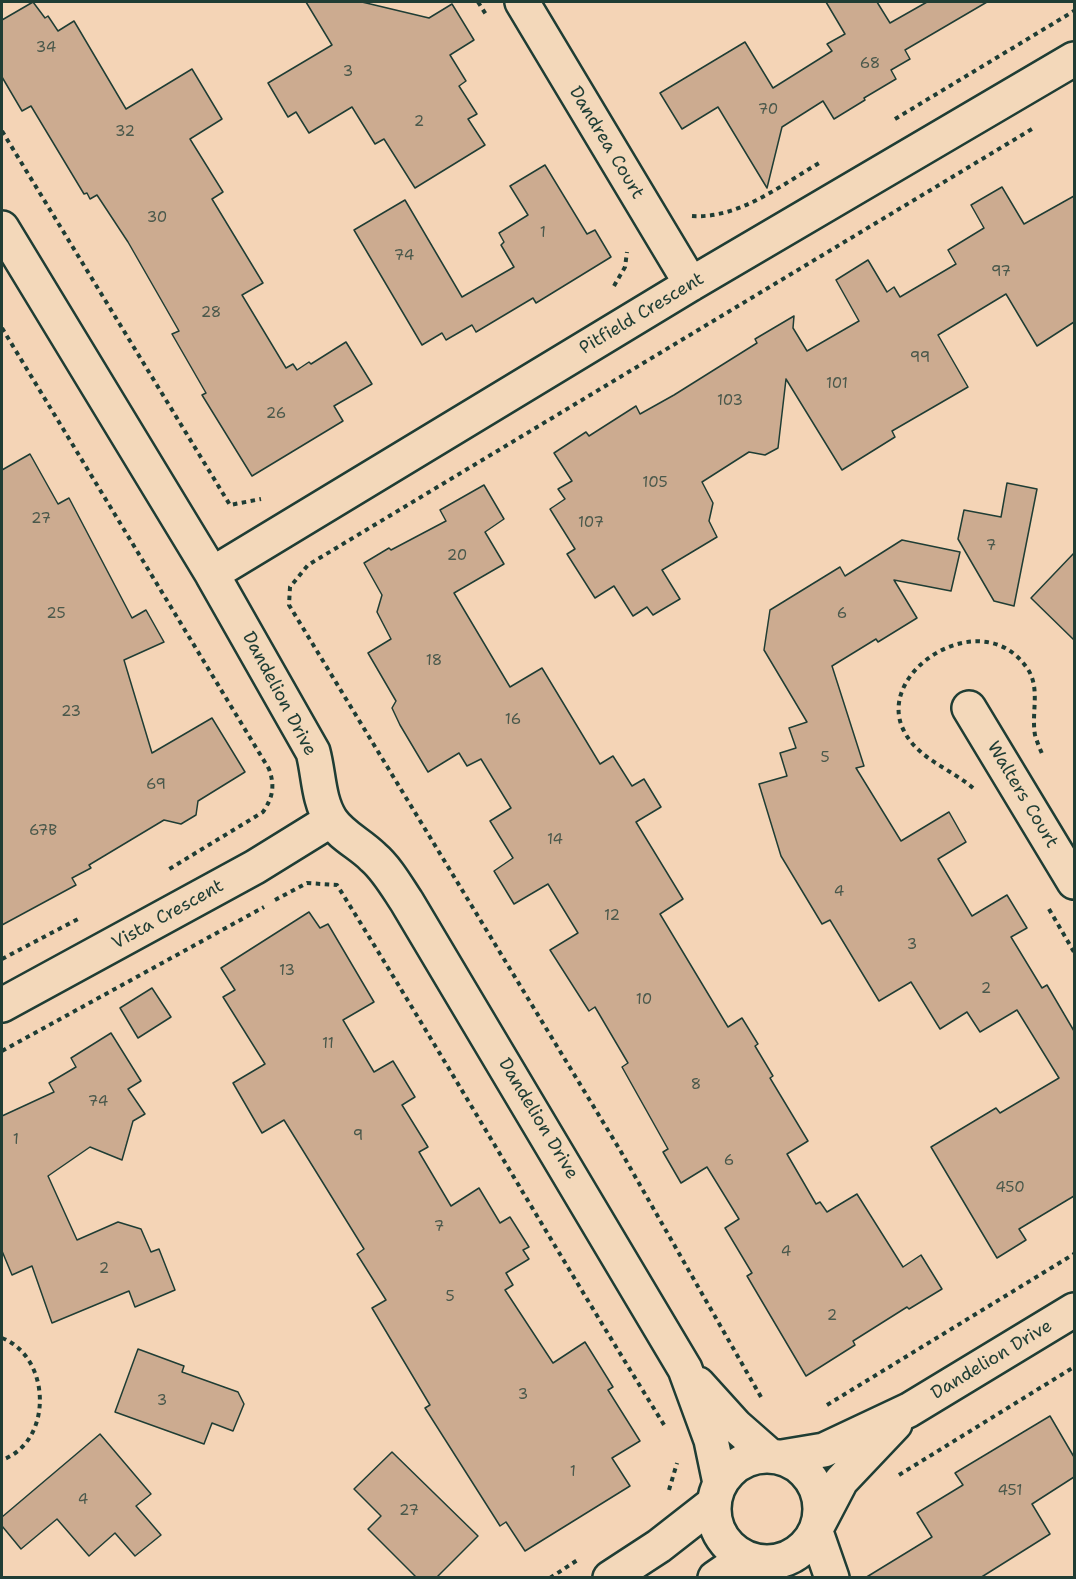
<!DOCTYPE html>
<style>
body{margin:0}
#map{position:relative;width:1076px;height:1579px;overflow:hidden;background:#f4d4b6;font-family:"Shantell Sans",sans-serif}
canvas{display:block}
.frame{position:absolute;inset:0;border:3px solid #1f3d34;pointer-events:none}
</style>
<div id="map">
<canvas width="1076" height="1579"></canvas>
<div class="frame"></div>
</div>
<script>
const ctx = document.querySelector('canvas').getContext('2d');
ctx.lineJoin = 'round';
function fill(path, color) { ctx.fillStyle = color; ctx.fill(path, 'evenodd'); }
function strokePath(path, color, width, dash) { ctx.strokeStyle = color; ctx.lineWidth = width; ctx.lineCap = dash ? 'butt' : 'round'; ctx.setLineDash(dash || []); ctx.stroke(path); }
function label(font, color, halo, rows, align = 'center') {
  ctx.font = font + ' "Shantell Sans",sans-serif'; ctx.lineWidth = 6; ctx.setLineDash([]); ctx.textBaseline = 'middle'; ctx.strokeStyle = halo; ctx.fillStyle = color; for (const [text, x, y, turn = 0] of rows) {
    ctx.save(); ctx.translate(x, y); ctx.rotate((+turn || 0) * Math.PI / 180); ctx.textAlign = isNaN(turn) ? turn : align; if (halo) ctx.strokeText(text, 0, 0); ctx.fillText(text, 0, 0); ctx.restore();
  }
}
const building = new Path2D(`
 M33 2 45 18 48 16 58 31 74 21 126 109 192 69 222 119 190 139 223 192 212 199 263 283 242 295 286 368 293 364 297 370 309 362 311 364 346 342 372 384 334 406 343 421 252 476 202 395 206 393 172 334 179 331 128 242 97 195 90 199 87 193 84 194 31 106 22 111 2 77V20Z
 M306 2H362L429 18 452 4 474 40 450 55 466 81 459 86 477 114 468 119 485 145 415 188 384 139 375 144 352 107 309 133 296 112 288 117 268 83 332 45Z
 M826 2H877L890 23 927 2H987L905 50 910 59 891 70 896 79 864 98 865 100 834 119 823 101 782 127 767 188 718 107 682 129 660 93 745 42 773 88 832 51 827 44 845 34Z
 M545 165 587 234 595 230 611 257 536 303 533 298 476 332 472 325 446 340 442 333 422 345 354 230 405 200 462 297 514 267 501 245 504 242 499 233 528 215 510 186Z
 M1002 187 1024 224 1074 196V322L1037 346 1006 294 938 335 968 387 892 431 895 437 842 470 786 379 778 448 765 455 749 452 702 482 713 503 709 521 717 537 662 570 680 599 653 615 647 607 633 616 614 586 595 598 567 554 575 549 550 509 565 499 558 489 572 481 554 453 586 432 589 436 636 406 640 414 674 395 757 343 755 339 794 316 793 328 807 351 859 321 836 280 868 260 887 292 894 287 900 297 956 264 948 250 984 228 971 205Z
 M30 454 58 504 69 498 132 618 146 610 164 642 124 660 152 753 212 718 245 772 198 801 196 815 181 824 164 820 89 865 91 868 72 878 76 885 2 925V470Z
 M1007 483 1037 489 1014 606 994 601 958 539 964 510 1001 517Z
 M484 485 504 519 485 532 504 564 454 593 510 687 542 668 600 764 613 756 632 786 644 779 661 807 636 822 683 899 660 914 728 1027 742 1018 758 1044 755 1046 773 1076 770 1078 808 1141 787 1154 816 1204 820 1202 827 1212 857 1194 903 1267 921 1255 942 1289 909 1309 907 1307 853 1341 855 1345 806 1376 747 1276 752 1273 725 1228 739 1219 707 1167 681 1183 663 1152 668 1149 622 1067 628 1063 595 1007 589 1011 550 950 578 933 548 884 514 904 494 871 513 858 490 821 511 808 481 759 467 766 459 753 428 772 400 725 392 708 396 701 368 653 391 639 377 612 382 595 364 563 389 548 391 550 446 521 440 510Z
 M902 540 960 552 951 591 894 580 917 618 878 642 876 639 832 666 864 766 856 768 901 841 949 812 966 842 938 859 972 916 1007 895 1027 928 1011 937 1042 988 1047 985 1074 1031V1196L1019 1229 1026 1240 997 1258 931 1147 996 1108 1000 1113 1059 1078 1017 1010 980 1032 967 1012 940 1029 911 982 879 1001 830 920 822 924 781 856 759 784 787 776 780 753 796 748 789 728 807 722 764 650 770 610 840 567 845 576Z
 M1074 553V640L1031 598Z
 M309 912 320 928 328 924 374 1002 343 1020 374 1072 393 1061 415 1097 402 1105 428 1147 419 1152 451 1206 479 1188 500 1223 510 1217 529 1247 523 1250 529 1259 506 1273 513 1285 505 1290 553 1363 585 1342 613 1387 608 1390 640 1441 612 1458 630 1486 525 1551 506 1522 500 1526 495 1518 425 1408 430 1405 372 1308 386 1300 357 1254 364 1249 284 1120 262 1133 233 1083 265 1064 223 997 235 990 221 968Z
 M152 988 171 1017 138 1038 120 1008Z
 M111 1033 141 1081 128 1089 145 1114 133 1121 122 1160 90 1147 48 1176 77 1240 118 1222 141 1229 151 1252 159 1249 175 1290 135 1307 129 1291 52 1323 32 1266 12 1275 2 1251V1116L54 1092 49 1083 76 1067 71 1058Z
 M138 1349 184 1366 182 1372 238 1392 244 1404 233 1431 212 1423 204 1444 115 1412Z
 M1050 1416 1074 1457V1477L1032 1504 1050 1534 980 1578H865L932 1537 917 1513 963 1485 955 1473Z
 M100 1434 151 1494 136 1506 161 1535 135 1556 115 1533 89 1556 57 1519 21 1549 2 1526V1517Z
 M392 1452 478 1536 436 1578H417L368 1529 381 1516 354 1489Z`);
fill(building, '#ccab90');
strokePath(building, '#1f3d34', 1.5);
const minor = new Path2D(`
 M522 2 691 284
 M2 228 212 574 313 752C319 774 318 800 331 820 342 836 360 844 373 857 387 869 397 887 407 902L685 1369 711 1440 720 1483
 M212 574 691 284 1074 59
 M969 708 1074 882
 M2 1005 255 867 331 820
 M698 1384 736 1426 769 1455
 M714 1509a53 53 0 1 1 106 0a53 53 0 1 1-106 0Z
 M782 1457 824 1450 909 1410 1074 1310
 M819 1523 841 1481 895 1424
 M816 1532 832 1578
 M610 1578 659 1546 714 1503
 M715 1578 744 1558`);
strokePath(minor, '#1f3d34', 38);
strokePath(new Path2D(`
 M478 2 487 16
 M895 119 1074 11
 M2 131 230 505 261 499
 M692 216C739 219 781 185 821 162
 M614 286 625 267 627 252
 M2 328 269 769C275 786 273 797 263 812L166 871
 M973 788C951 769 918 759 904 731 873 672 982 602 1027 668 1041 688 1031 712 1035 735 1037 742 1040 749 1043 756
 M275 900 307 883 337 885C449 1065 554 1248 666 1428
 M1049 909 1074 952
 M2 959 78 919
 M2 1051 264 907
 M2 1338C51 1357 54 1441 2 1460
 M761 1397 620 1150 289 605 290 587 308 565 1032 129
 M827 1405 1074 1254
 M899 1475 1074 1367
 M669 1490 677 1463
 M550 1578 579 1559`), '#1f3d34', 4, [4.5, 4.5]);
strokePath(minor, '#f3d8ba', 33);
label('15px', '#4a584b', null, [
 ["34",46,48],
 ["68",870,64],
 ["3",348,72],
 ["70",768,110],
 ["2",419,122],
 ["32",125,132],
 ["30",157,218],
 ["1",543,233],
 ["74",404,256],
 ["97",1001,272],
 ["28",211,313],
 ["99",920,358],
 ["101",837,384],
 ["103",730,401],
 ["26",276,414],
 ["105",655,483],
 ["27",41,519],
 ["107",591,523],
 ["7",991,546],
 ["20",457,556],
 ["25",56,614],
 ["6",842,614],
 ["18",434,661],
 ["23",71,712],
 ["16",513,720],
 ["5",825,758],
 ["69",156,785],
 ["67B",43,831],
 ["14",555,840],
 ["4",839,892],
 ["12",612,916],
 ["3",912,945],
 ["13",287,971],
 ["2",986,989],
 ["10",644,1000],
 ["11",328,1044],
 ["8",696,1085],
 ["74",98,1102],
 ["9",358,1136],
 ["1",16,1140],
 ["6",729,1161],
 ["450",1010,1188],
 ["7",439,1227],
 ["4",786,1252],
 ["2",104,1269],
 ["5",450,1297],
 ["2",832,1316],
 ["3",523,1395],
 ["3",162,1401],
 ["1",573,1472],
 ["451",1010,1491],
 ["4",83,1500],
 ["27",409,1511]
]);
label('18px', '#1f3d34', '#f3d8ba', [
 ["Dandrea Court",606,143,59],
 ["Pitfield Crescent",642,314,-31],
 ["Dandelion Drive",279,694,62],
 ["Walters Court",1022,795,59],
 ["Vista Crescent",168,915,-29],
 ["Dandelion Drive",538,1119,59],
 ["Dandelion Drive",992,1360,-31]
]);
</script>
